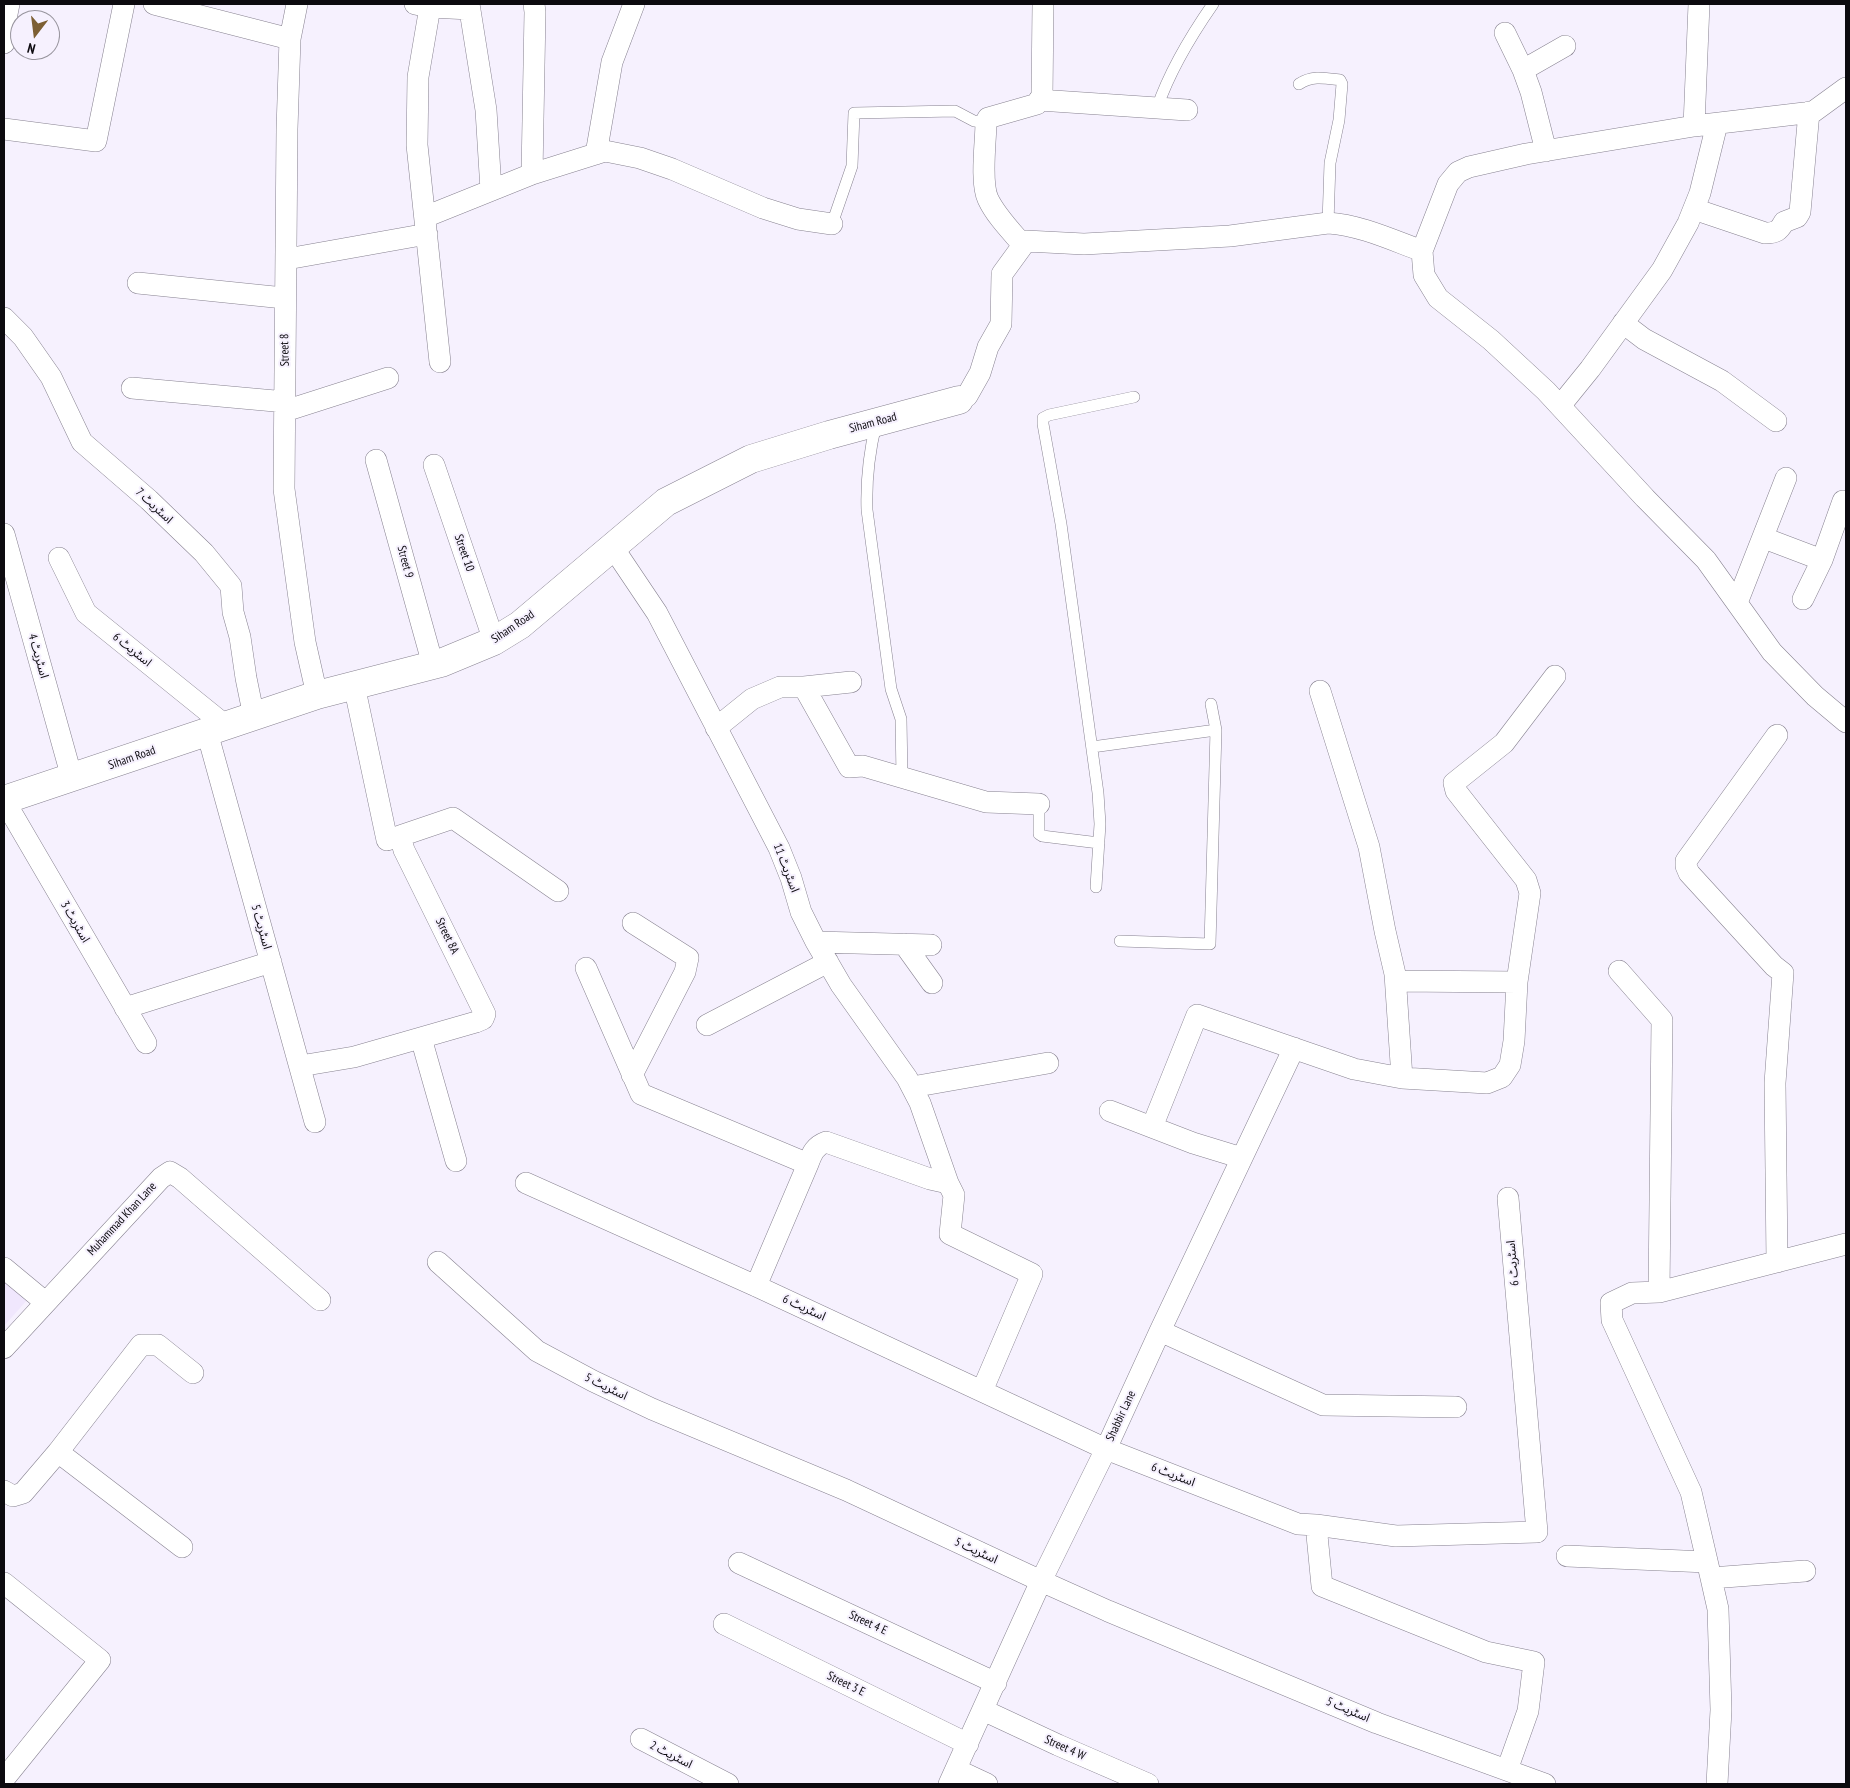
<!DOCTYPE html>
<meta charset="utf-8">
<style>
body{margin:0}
#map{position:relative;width:1850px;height:1788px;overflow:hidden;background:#f6f1fe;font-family:"PT Sans Narrow",sans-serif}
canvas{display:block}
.frame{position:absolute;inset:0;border:5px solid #0c0a0f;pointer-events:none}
.north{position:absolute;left:10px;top:10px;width:50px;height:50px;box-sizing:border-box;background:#f6f1fe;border:1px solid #98959e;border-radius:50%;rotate:195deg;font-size:14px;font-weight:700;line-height:20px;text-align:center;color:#0c0a0f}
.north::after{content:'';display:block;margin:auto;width:18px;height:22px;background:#7d5f33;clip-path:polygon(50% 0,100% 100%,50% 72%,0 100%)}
</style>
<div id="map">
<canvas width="1850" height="1788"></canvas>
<div class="frame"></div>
<div class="north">N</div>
</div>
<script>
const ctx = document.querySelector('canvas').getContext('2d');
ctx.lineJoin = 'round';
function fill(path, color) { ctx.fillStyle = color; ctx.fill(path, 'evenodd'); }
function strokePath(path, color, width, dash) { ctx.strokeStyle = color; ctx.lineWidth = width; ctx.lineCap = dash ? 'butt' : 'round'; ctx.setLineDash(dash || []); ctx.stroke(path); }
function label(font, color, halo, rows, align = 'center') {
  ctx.font = font + ' "PT Sans Narrow","Noto Sans Arabic",sans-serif'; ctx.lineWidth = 4; ctx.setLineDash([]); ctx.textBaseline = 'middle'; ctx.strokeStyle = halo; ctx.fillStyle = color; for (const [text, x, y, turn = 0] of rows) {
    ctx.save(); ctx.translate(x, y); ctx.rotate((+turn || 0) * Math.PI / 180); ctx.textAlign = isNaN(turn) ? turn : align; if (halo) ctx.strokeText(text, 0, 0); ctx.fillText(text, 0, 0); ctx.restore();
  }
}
fill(new Path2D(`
 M4 1262 36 1290 4 1326Z`), '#f0e7fd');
const lane = new Path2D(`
 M1299 84C1312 75 1325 78 1340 80L1342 84 1339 120 1330 163 1328 223
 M1157 108C1170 70 1190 37 1213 4
 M832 224 852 166 854 113 955 111 974 121 986 122
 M876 424C869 453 866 481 867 510L891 689 901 719 902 777
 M1092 747 1216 730
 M1039 804V834L1042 836 1099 843
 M1096 887 1100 824 1098 793 1061 524 1043 424V418L1049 415 1134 397
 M1120 941 1210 944 1216 730 1211 704`);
const street = new Path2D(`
 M154 4 290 39
 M297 4 290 39 287 129 284 489 305 642 317 695
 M415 4 430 7 470 9
 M469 4 486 110 491 190
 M430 7 418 77 417 145 440 362
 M1505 33 1523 70 1531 92 1546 151
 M4 43 6 19 9 4
 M1523 70 1565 46
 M1846 88 1813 112 1694 126 1526 154 1469 167 1458 172 1448 184 1422 251 1424 275 1438 298 1491 340 1546 391 1645 498 1706 560 1772 652 1815 696 1846 722
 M1039 100 1187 110
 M1694 126 1699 4
 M4 129 96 141 124 4
 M596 154 612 62 634 4
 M532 174 535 12 534 4
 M1694 209 1765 233C1776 233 1779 231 1784 222L1797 217 1800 212 1809 112
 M425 217 532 174 605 151 640 158 672 169 763 208 798 219 832 224
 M1023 245C1011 231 996 216 988 199 980 182 986 141 986 122L988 118 1037 104 1042 98 1043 4
 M287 259 427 234
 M138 283 284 298
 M4 318 23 337 51 377 82 442 149 500 204 553 231 586 233 612 240 637 246 678 254 717
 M1623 323 1644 339 1722 381 1776 421
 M132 388 286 402
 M959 400 967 396 980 373 988 347 1001 324 1002 274 1026 241 1084 244 1230 236 1328 223C1360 225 1392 240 1422 251
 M1560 406 1590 369 1662 270 1688 223 1700 193 1717 124
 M285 411 388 378
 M376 460 433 665
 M434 465 494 641
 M4 534 72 778
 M1764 538 1822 560
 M612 546 657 613 779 848 791 878 801 912 816 942 841 985 907 1078 920 1103 948 1183 930 1179 826 1142C815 1146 812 1153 808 1164L756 1286
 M59 558 86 613 226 726
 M1803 599 1822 560 1843 501
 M1737 603 1786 478
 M804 687 849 767 863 766 986 802 1039 804
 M1320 691 1369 847 1385 931 1395 974 1402 1078
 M716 728 752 699 780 687H804L851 682
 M207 732 315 1122
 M1777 735 1686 861V866L1689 873 1774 966 1783 973 1775 1083 1777 1262
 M4 800 146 1043
 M400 836 453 818 558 891
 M816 942 931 945
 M904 944 932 983
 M586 968 641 1094 808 1164
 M1619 971 1662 1020 1659 1292
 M1396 981 1517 982
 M125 1008 271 962
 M707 1025 828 962
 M421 1038 456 1161
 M300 1066 354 1057 476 1022 483 1019 485 1014 404 850 400 836 387 840 354 685
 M632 1075 685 972 688 958 633 923
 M912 1087 1048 1063
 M1110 1111 1193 1143 1242 1158
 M1152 1127 1197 1015 1354 1069 1402 1078 1487 1083 1502 1077 1510 1065 1514 1041 1517 982 1530 893 1526 880 1456 791 1454 783 1504 743 1555 676
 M526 1183 756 1286 1106 1449 1298 1524 1316 1525 1396 1536 1537 1532 1508 1198
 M948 1183 954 1195 950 1234 1032 1274 982 1391
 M438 1262 537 1351 593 1381 652 1409 846 1490 1041 1581 1108 1611 1377 1723 1545 1784
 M4 1268 45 1302
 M1160 1331 1323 1405 1456 1407
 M4 1348 161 1178 170 1172 180 1178 320 1300
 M58 1452 182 1547
 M4 1491 13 1496 23 1493 58 1452 141 1345H158L193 1373
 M1316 1525 1322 1586 1486 1652 1534 1662 1528 1711 1507 1770
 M1567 1556 1707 1562
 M739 1563 996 1683
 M1711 1578 1805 1571
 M4 1583 100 1660 4 1779
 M724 1624 968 1744
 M983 1710 1058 1745 1148 1784
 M641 1739 728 1784
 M957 1770 987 1784
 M949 1784 1041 1581 1106 1449 1160 1331 1294 1048
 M1717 1784 1721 1710 1718 1609 1711 1578 1691 1492 1612 1320 1611 1303 1632 1293 1659 1292 1846 1244`);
const secondary = new Path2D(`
 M4 800 317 695 441 663 494 641 520 625 666 502 751 459 829 435 959 400`);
strokePath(lane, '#878290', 12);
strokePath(street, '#878290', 22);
strokePath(secondary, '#878290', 29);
strokePath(lane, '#fff', 11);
strokePath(street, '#fff', 21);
strokePath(secondary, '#fff', 28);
label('12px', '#0c0a0f', '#f6f1fe', [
 ["Street 8",285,350,-91],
 ["Siham Road",873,423,-15],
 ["اسٹریٹ 7",154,506,43],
 ["Street 10",464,553,71],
 ["Street 9",405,562,75],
 ["Siham Road",513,627,-34],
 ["اسٹریٹ 6",132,650,39],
 ["اسٹریٹ 4",38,656,74],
 ["Siham Road",132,758,-19],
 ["اسٹریٹ 11",786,868,69],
 ["اسٹریٹ 3",75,922,60],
 ["اسٹریٹ 5",261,927,74],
 ["Street 8A",447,936,64],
 ["Muhammad Khan Lane",122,1219,-47],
 ["اسٹریٹ 6",1513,1263,-95],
 ["اسٹریٹ 6",804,1308,25],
 ["اسٹریٹ 5",606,1387,26],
 ["Shabbir Lane",1121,1416,-65],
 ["اسٹریٹ 6",1173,1475,21],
 ["اسٹریٹ 5",976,1551,25],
 ["Street 4 E",868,1623,25],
 ["Street 3 E",846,1684,26],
 ["اسٹریٹ 5",1348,1710,23],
 ["Street 4 W",1065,1748,24],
 ["اسٹریٹ 2",671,1755,27]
]);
</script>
